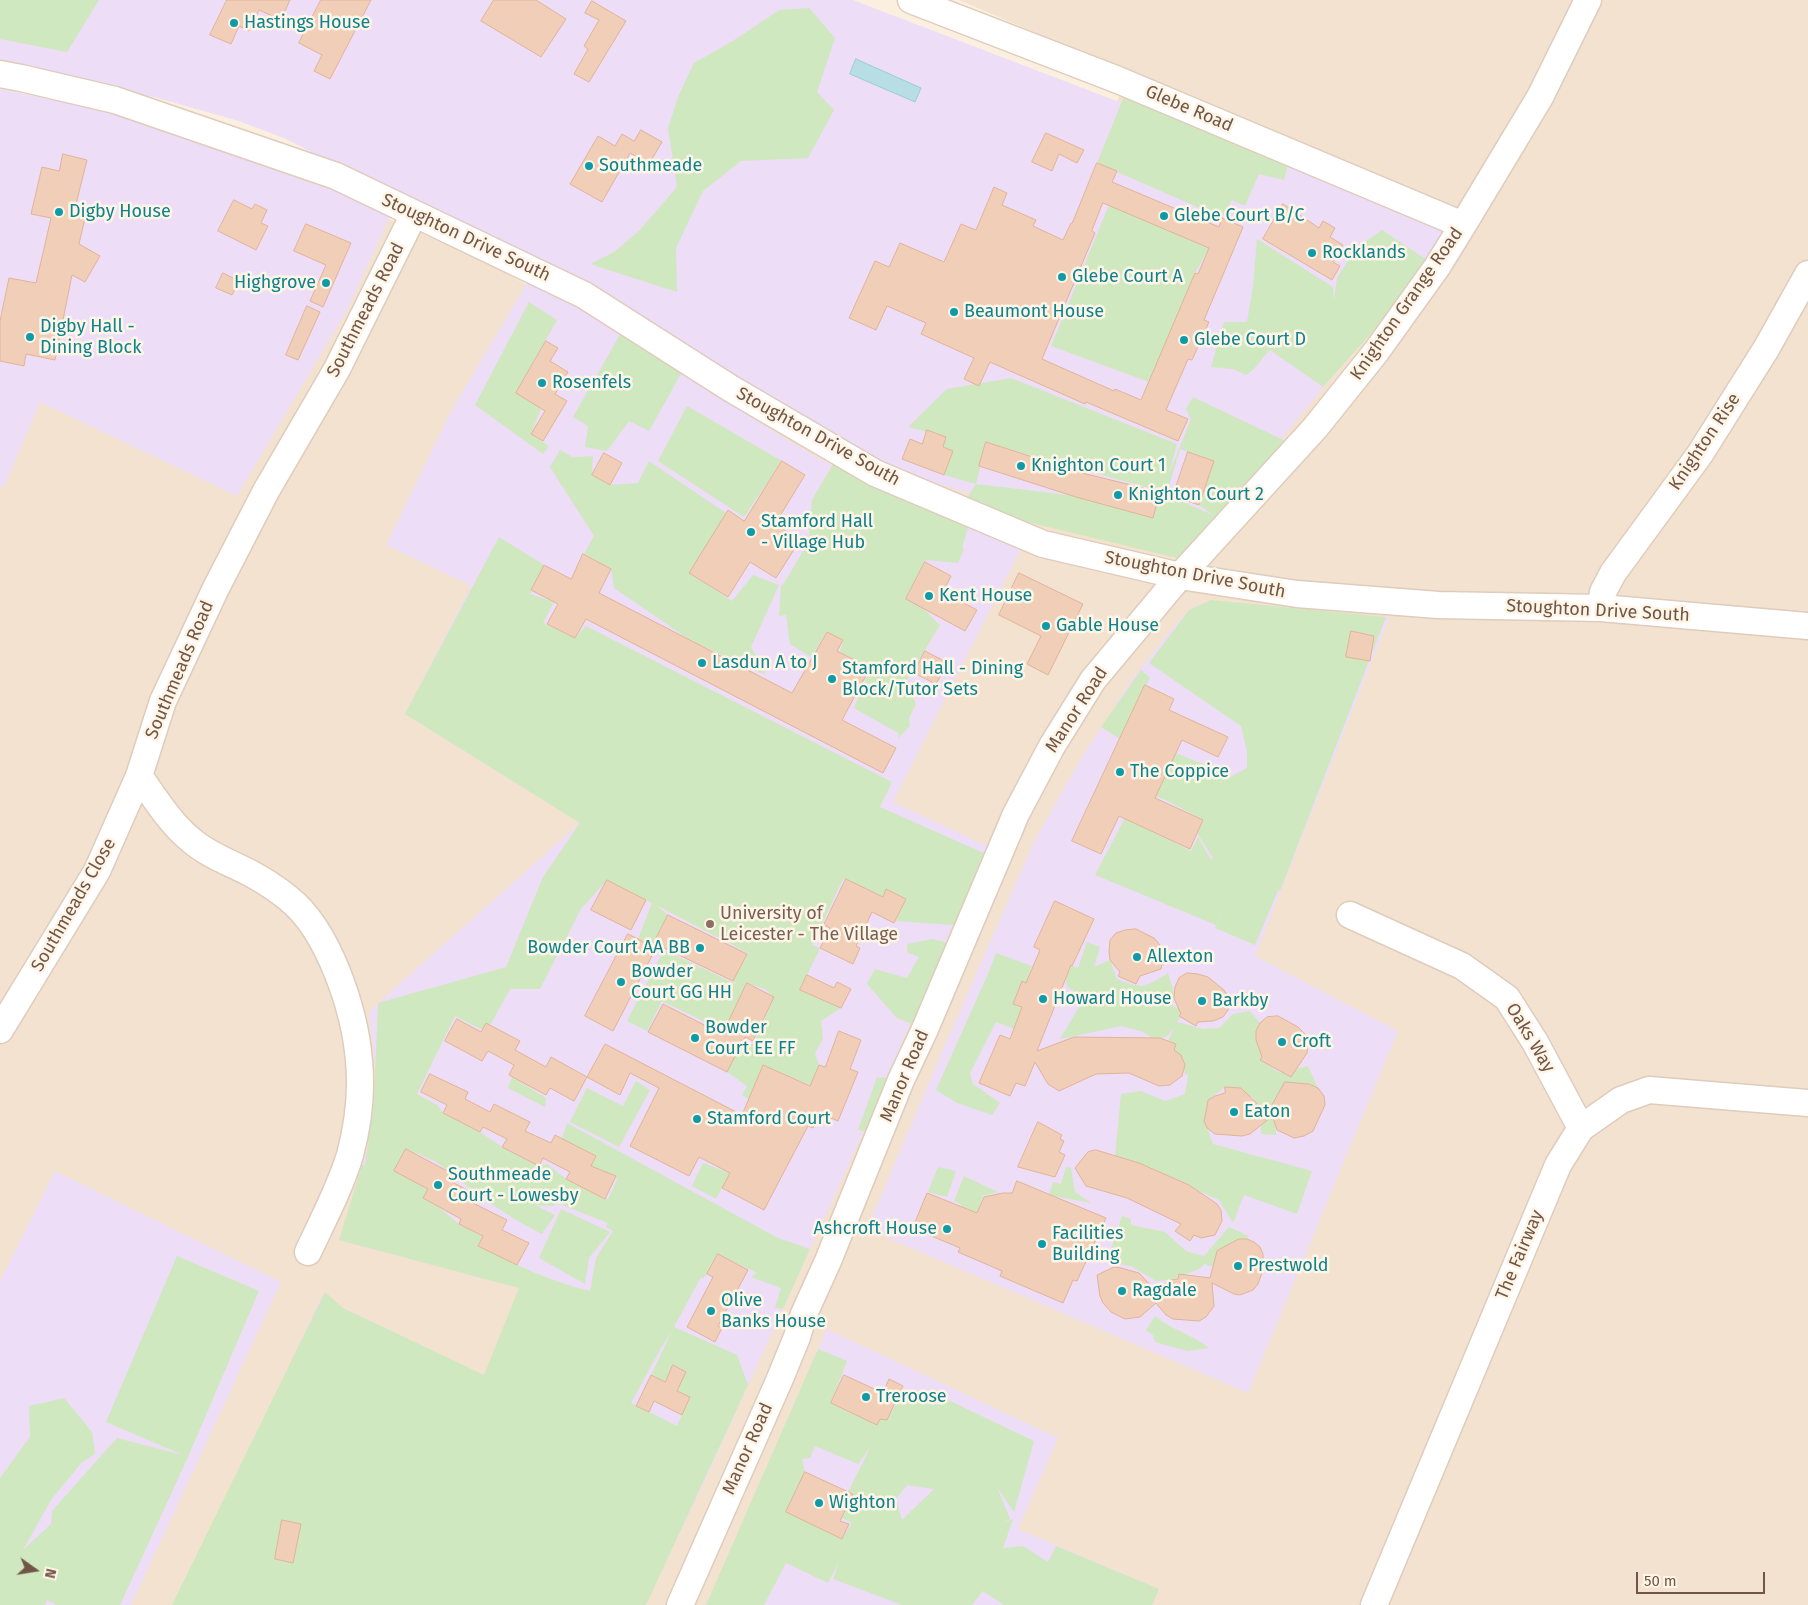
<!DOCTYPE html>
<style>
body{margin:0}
#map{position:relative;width:1808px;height:1605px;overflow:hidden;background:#fbf0e0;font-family:"Fira Sans",sans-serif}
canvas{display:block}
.north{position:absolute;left:10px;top:1545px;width:50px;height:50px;-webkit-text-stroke:4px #fff5e6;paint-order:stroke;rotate:103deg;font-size:14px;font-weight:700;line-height:20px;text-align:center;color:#715648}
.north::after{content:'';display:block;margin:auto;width:18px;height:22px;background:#715648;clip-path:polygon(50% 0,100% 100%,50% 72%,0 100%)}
.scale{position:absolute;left:1636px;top:1572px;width:129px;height:22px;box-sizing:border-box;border:2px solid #715648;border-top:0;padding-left:6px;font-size:15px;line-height:18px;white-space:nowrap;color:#715648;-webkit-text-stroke:4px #fff5e6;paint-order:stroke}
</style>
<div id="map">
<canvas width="1808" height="1605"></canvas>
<div class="north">N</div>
<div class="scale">50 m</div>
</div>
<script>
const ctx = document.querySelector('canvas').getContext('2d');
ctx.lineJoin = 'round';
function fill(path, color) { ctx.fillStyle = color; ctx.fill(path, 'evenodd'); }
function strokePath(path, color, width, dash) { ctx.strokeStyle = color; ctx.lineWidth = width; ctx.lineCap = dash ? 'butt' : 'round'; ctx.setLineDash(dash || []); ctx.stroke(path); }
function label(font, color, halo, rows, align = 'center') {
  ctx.font = font + ' "Fira Sans",sans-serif'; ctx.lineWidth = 5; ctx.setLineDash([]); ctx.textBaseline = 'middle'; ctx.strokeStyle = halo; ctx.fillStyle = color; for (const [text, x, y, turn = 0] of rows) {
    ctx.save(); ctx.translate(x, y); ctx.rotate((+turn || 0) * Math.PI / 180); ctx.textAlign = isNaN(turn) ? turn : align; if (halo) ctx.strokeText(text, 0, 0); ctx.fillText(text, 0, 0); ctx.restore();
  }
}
fill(new Path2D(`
 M959 0H1808V1605H0V93L329 192 490 264 689 377 858 481 979 395 1130 73Z`), '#f3e2cf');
fill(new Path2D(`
 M0 0H853L1448 228 1417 270 1185 560 874 464 600 301 286 139 239 121 154 97 0 71Z
 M0 89 112 112 332 186 391 214 348 308 237 496 40 402 4 487 0 486Z
 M527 283 581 307 782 437 878 492 1023 545 893 802 987 846 853 1155 705 1480 646 1605H177L321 1298 484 1375 519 1288 339 1240 368 1147 376 1072 369 1013 378 1003 580 823 405 714 471 586 386 545 451 411Z
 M1211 600 1280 609 1389 618 1255 956 1398 1031 1248 1393 867 1229 945 1045 1035 840 1079 762 1132 679 1179 620 1193 607Z
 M55 1171 281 1282 131 1605H0V1281Z
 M827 1329 1058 1438 1018 1529 1159 1589 1152 1605H706Z`), '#edddf7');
fill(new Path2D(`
 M0 0H99L67 52 0 39Z
 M809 8 835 38 817 92 834 110 808 158 741 161 703 191 676 248 677 292 590 264 614 252 639 231 677 187 668 128 678 97 694 63 736 39 779 10Z
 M1129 84 1291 153 1284 180 1259 174 1245 206 1232 200 1222 218 1097 163Z
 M1109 205 1209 248 1195 273 1149 382 1051 346Z
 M1382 230 1433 264 1323 387 1270 350C1261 359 1256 369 1246 375L1233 369 1211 367 1224 322H1247L1253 286 1257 239 1333 287 1334 300 1337 278 1358 245 1359 246Z
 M529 302 557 320 516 393 541 408 531 434 549 446 543 454 475 405Z
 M626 324 687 363 649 431 629 421 607 451 585 447 588 426 573 417Z
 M1011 378 1177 444 1169 474 1191 419 1186 409 1193 397 1298 447 1185 560 1019 520 965 501 976 484 944 475 953 451 943 447 946 437 908 427 947 389ZM986 443 1167 493 1180 449 1214 461 1199 505 1215 516 1160 492 1153 517 1069 495 976 484Z
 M687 406 782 461 744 517 658 461Z
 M560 450 572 457 593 456 592 475 610 485 638 483 649 461 726 513 689 573 732 601 753 575 779 585 751 647 766 675 693 642 614 588 611 569 584 554 594 536 550 467Z
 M840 452 972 514 962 548 964 549 958 563 926 560 908 594 940 625 906 681 916 704 909 718 910 726 898 738 899 728 898 733 854 708 870 668 840 652 843 641 826 632 811 657 790 644 786 615 779 616 781 586 784 583 802 553 809 535 812 500Z
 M499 537 544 565 530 594 554 602 543 623 575 638 586 626 892 782 880 807 997 859 969 926 896 921 906 899 887 890 883 897 843 879 812 945 820 948 800 990 841 1008 821 1021 823 1039 815 1053 819 1065 811 1085 764 1066 749 1099 742 1095 747 1086 727 1072 741 1044H754L774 997 765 989 747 983 724 1031 662 1001 647 1031 627 1021 664 950 738 985 733 981 748 953 656 905 668 915 654 943 638 939 652 903 607 880 581 909 540 989H510L492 1022 483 1030 455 1016 417 1094 437 1105 443 1113 480 1132 502 1147 539 1166 547 1164 566 1179 608 1199 617 1180 616 1176 591 1166 595 1155 562 1139 567 1123 776 1237 810 1249 783 1309 775 1308 781 1288 751 1277 757 1273 718 1254 707 1274 703 1278 701 1277 674 1327 737 1355 748 1385 646 1605H172L325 1292 343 1308 484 1375 519 1288 339 1240 362 1165H365L374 1099 378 1003 506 967 543 877 580 823 405 714ZM406 1149 435 1161 485 1200 521 1223 542 1234 555 1215 535 1205 553 1206 578 1191 562 1205 608 1223 606 1227 613 1231 596 1258 590 1291C551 1282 515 1264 478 1246L483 1236 459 1224 437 1206 423 1198 428 1189 394 1171ZM672 1331 651 1375 665 1382 673 1366 686 1372 677 1391 690 1397 677 1426 631 1403 661 1348Z
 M1211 600 1386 617 1280 891 1267 887 1278 891 1255 945 1215 928 1225 907 1216 925 1095 875 1125 818 1191 851 1198 837 1211 860 1213 858 1197 833 1203 820 1168 801 1129 786 1176 753 1215 769 1228 778 1247 768V751L1241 726 1149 663 1189 610Z
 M1141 670 1150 678 1120 739 1101 727Z
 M933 939 958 946 925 1029 897 1018 867 984 875 969 907 978 919 957 907 952V944Z
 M1087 942 1100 947 1094 967 1110 960 1117 979C1143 990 1145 987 1168 973L1174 993 1173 1006 1183 1011 1177 1022 1203 1029 1219 1028 1233 1014 1250 1011 1260 1023C1255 1034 1254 1044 1264 1052L1260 1060 1280 1073 1308 1066 1318 1088 1309 1084 1299 1083 1280 1091 1270 1109 1276 1113 1275 1122 1276 1135 1261 1134V1111L1253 1097 1244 1096V1089L1225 1087 1208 1100 1207 1128 1213 1144 1312 1171 1297 1214 1244 1195 1233 1223 1219 1200 1139 1163 1115 1156 1121 1094 1141 1091 1165 1101 1185 1094 1188 1075 1185 1074 1181 1055 1174 1050 1176 1044 1168 1041 1174 1028 1166 1037 1154 1039 1143 1032 1122 1026 1060 1039 1079 1007 1076 992 1067 987 1065 972 1066 963 1078 968Z
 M996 953 1032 966 1026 983 1022 981 1013 1003 1022 1007 1020 1031 996 1022 970 1073 973 1084 1000 1103 992 1115 957 1103 936 1090 987 976Z
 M512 1077 546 1098 545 1107 508 1088Z
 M877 1077 901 1080 877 1133 858 1130Z
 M636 1081 650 1090 619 1147 570 1122 587 1088 623 1106Z
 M703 1163 730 1173 716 1199 692 1186Z
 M938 1167 956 1171 947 1197 928 1192Z
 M1066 1167 1071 1168 1075 1192 1091 1203 1049 1195 1053 1182 1061 1184Z
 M964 1176 998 1192 983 1196 975 1219 961 1215 962 1205 954 1201Z
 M561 1209 610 1232 589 1258 585 1284 539 1258Z
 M1122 1216 1131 1219V1225L1165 1232 1186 1251 1204 1256 1229 1227 1249 1236 1247 1239 1226 1253 1217 1251 1215 1266H1207L1206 1263 1199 1269 1171 1280 1156 1281 1131 1266 1107 1262Z
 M177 1256 259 1291 188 1457 120 1605H57L47 1600 45 1605H0V1478L30 1437 29 1406 64 1398 92 1432 95 1454 81 1463 51 1500 23 1550 51 1524 52 1511 117 1438 183 1455 106 1422Z
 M1155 1316C1171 1330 1192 1334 1209 1348L1188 1351 1155 1342 1153 1335 1146 1330Z
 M818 1349 847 1361 831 1402 877 1425 880 1417 887 1420 902 1394 921 1402 939 1405 944 1398 1034 1441 1014 1512 997 1487 1010 1519 1002 1523 1013 1519 1003 1548 1023 1546 1048 1562 1056 1546 1159 1589 1152 1605H1004L983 1591 972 1605H902L833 1579 839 1561 828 1583 786 1563 764 1605H706ZM815 1446 858 1464 871 1446 848 1492H853L842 1518 852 1523 842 1539 786 1512 805 1472 802 1459 810 1458ZM907 1485 934 1489 902 1520 896 1499Z`), '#d0e8bf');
const water = new Path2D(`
 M856 59 921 88 915 102 850 74Z`);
fill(water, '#b6dee4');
strokePath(water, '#9ccdd5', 1);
const building = new Path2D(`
 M227 0H290L281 20 259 10 249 31 239 26 231 44 210 35Z
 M321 0H371L330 79 314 71 322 55 299 43Z
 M494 0H536L566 19 541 57 481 21Z
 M592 1 626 21 589 82 574 74 588 49 584 46 599 20 585 13Z
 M641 130 662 142 649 164 630 153 602 202 570 184 598 136 615 146 622 134 634 141Z
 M1046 133 1084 150 1077 163 1059 154 1052 171 1032 162Z
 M63 154 87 160 75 208 87 210 79 244 100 256 85 282 72 275 55 360 26 354 24 366 0 361V321L9 278 36 283 51 218 31 214 42 167 59 171Z
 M1097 163 1117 171 1112 182 1219 227 1222 218 1243 227 1204 320 1209 322 1192 360 1188 359 1166 410 1188 419 1178 441 1086 402 1085 404 990 362 979 386 964 379 974 358 921 334 926 323 887 306 876 330 849 318 875 261 889 267 900 243 944 262 961 224 976 230 994 187 1007 193 1002 205 1036 220 1033 226 1063 240 1071 223H1072ZM1103 203 1209 248 1198 274 1195 273 1141 400 1115 389 1114 391 1042 359 1095 233 1092 231Z
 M234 200 252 209 255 204 267 210 261 223 268 226 256 250 218 231Z
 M1283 204 1319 228 1323 221 1335 228 1330 237 1343 245 1333 262 1340 266 1332 280 1263 239Z
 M306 224 351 243 323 307 310 301 326 265 294 251Z
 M223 273 239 281 232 295 216 288Z
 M307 306 320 312 298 360 286 355Z
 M546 341 558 348 550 361 568 372 555 394 567 401 543 441 531 434 545 411 516 393Z
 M927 430 946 437 943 447 953 451 944 475 902 459 910 439 922 444Z
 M986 442 1082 473 1160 492 1153 518 1076 497 979 466Z
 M1188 452 1214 461 1199 505 1173 496Z
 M604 453 622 463 610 485 592 475Z
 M782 461 805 475 775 524 800 540 776 578 750 562 728 597 689 573 728 510 744 521Z
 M583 554 611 569 599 593 792 693 827 632 843 640 837 651 870 668 842 720 896 748 883 773 586 619 575 638 547 624 558 604 531 590 544 565 571 579Z
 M925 562 951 576 943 592 977 610 965 631 906 599Z
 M1019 573 1083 604 1048 675 1027 664 1041 636 999 615Z
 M1351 631 1374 636 1370 661 1346 657Z
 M925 651 948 663 936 684 914 673Z
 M1145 685 1174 699 1169 710 1228 737 1218 757 1182 740 1155 798 1203 820 1190 849 1119 816 1101 854 1072 841Z
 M846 879 883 897 886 889 906 899 894 923 872 912 856 946 860 948 853 964 820 948 830 928 824 925Z
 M607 880 646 900 631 930 591 910Z
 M1055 901 1094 919 1072 966 1071 965 1037 1051 1074 1037 1160 1038 1176 1044 1174 1050 1181 1055 1185 1065 1182 1076 1170 1085 1159 1086 1129 1073 1096 1074 1059 1091 1048 1084 1035 1062 1025 1086 1016 1083 1010 1096 979 1083 1000 1035 1010 1039 1022 1007 1013 1004 1022 981 1026 983 1040 950 1034 947Z
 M668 915 747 954 733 981 654 943Z
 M1136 929 1154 938 1160 945 1164 954 1161 969 1140 976 1136 984 1118 976 1120 972 1110 960 1109 952 1110 940 1116 933 1125 930Z
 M628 934 656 948 613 1031 585 1016Z
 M1187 973 1198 974 1208 977 1224 990 1230 999 1228 1010 1223 1017 1213 1021 1198 1022 1196 1026 1179 1016 1181 1014 1174 998 1175 987 1179 978Z
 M807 975 834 988 837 982 851 989 841 1008 800 990Z
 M747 983 774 997 753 1041 745 1037 727 1072 648 1032 663 1004 722 1034Z
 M1278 1016 1298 1027 1305 1034 1308 1043 1307 1053 1291 1077 1260 1060 1262 1057 1256 1040V1031L1260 1023 1267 1017Z
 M457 1019 481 1032 486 1023 520 1041 515 1050 546 1067 551 1057 587 1077 574 1101 550 1088 546 1095 509 1075 514 1065 488 1051 482 1061 445 1041Z
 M839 1031 861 1040 850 1069 858 1072 838 1121 819 1113 813 1128 808 1126 764 1210 722 1188 730 1173 699 1157 689 1176 630 1146 659 1088 630 1073 620 1095 587 1077 605 1044 742 1115 763 1065 810 1086 819 1065 825 1067Z
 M430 1074 468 1092 465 1099 490 1112 494 1104 530 1122 525 1131 551 1143 555 1135 596 1156 591 1166 616 1176 605 1199 566 1179 570 1172 543 1158 539 1166 502 1147 507 1139 483 1127 480 1132 443 1113 447 1105 421 1092Z
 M1285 1082 1309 1084 1318 1088 1324 1096 1325 1105 1313 1131 1304 1136 1294 1138 1277 1130 1270 1109Z
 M1225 1087 1241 1088 1271 1117 1250 1134 1242 1136 1215 1134 1207 1128 1204 1121 1206 1112 1208 1100 1215 1096 1225 1093Z
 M1038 1122 1062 1135 1060 1139 1064 1141 1059 1152 1065 1155 1055 1177 1018 1167Z
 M406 1149 451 1173 448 1180 475 1194 471 1202 507 1220 502 1230 529 1243 517 1265 478 1246 483 1236 459 1224 461 1219 423 1198 428 1189 394 1171Z
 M1096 1150 1139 1163 1189 1185 1217 1204 1221 1210 1222 1221 1215 1235 1201 1238 1194 1235 1190 1241 1175 1231 1181 1224 1127 1198 1086 1186 1075 1168 1088 1152Z
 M1017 1181 1106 1218 1077 1281 1073 1280 1063 1303 1000 1276 1002 1271 958 1252 960 1248 922 1232 925 1226 915 1222 927 1193 977 1213 984 1197 1003 1193H1012Z
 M1239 1239H1247L1254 1242 1260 1247 1263 1254V1270L1258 1284 1253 1290 1240 1295 1234 1294 1212 1283 1214 1306 1206 1317 1199 1321 1173 1319 1166 1315 1156 1303 1140 1317 1125 1319 1111 1312 1103 1303 1100 1296 1097 1275 1114 1267 1121 1268 1139 1273 1155 1290 1171 1280 1178 1279 1179 1274 1210 1278 1217 1251Z
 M718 1254 748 1270 718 1326 722 1328 715 1342 687 1327 713 1277 707 1274Z
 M673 1365 686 1372 677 1391 690 1397 682 1415 654 1401 649 1412 636 1406 651 1375 665 1382Z
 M844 1375 883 1393 889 1379 903 1386 887 1420 880 1419 877 1425 831 1403Z
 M805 1472 853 1494 840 1521 849 1524 842 1539 786 1512Z
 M282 1520 301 1524 293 1563 275 1559Z`);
fill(building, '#f0ceb8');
strokePath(building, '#e2b499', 1);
const minor = new Path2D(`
 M911 0 1118 80 1463 225
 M0 74 21 78 115 100 336 176 584 295 730 388 875 473 1043 544 1180 576 1297 594 1438 605 1601 608 1808 626
 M1601 608 1603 592 1613 573 1700 454 1766 349 1808 274
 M139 776C155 798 170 823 191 840 208 855 231 863 250 873 263 880 277 889 288 898 329 930 355 1011 359 1061 362 1092 358 1125 350 1155 340 1188 323 1220 308 1252
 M1350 915 1462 966 1507 998 1535 1042 1581 1128
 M0 1030 97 871 139 776 163 701 216 588 266 491 337 369 414 214
 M680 1605 779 1381 797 1337 804 1314 828 1261 901 1080 925 1029 1016 814 1052 746 1093 680 1180 576 1315 428 1376 352 1437 267 1463 225 1540 97 1588 0
 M1374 1605 1558 1165 1581 1128 1621 1100 1649 1090 1808 1103`);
strokePath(minor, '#dfccbc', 29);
strokePath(minor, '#fff', 26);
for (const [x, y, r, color] of [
 [234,23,5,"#0f9aa8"],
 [589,166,5,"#0f9aa8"],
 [59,212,5,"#0f9aa8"],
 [1164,216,5,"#0f9aa8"],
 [1312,253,5,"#0f9aa8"],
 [1062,277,5,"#0f9aa8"],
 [326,283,5,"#0f9aa8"],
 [954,312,5,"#0f9aa8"],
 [30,337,5,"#0f9aa8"],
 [1184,340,5,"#0f9aa8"],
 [542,383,5,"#0f9aa8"],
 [1021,466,5,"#0f9aa8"],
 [1118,495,5,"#0f9aa8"],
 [751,532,5,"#0f9aa8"],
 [929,596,5,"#0f9aa8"],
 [1046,626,5,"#0f9aa8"],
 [702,663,5,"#0f9aa8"],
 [832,679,5,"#0f9aa8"],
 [1120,772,5,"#0f9aa8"],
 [710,924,5,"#8d6e63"],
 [700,948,5,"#0f9aa8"],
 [1137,957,5,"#0f9aa8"],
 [621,982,5,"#0f9aa8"],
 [1043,999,5,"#0f9aa8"],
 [1202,1001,5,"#0f9aa8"],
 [695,1038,5,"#0f9aa8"],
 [1282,1042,5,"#0f9aa8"],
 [1234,1112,5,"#0f9aa8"],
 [697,1119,5,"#0f9aa8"],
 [438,1185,5,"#0f9aa8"],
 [947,1229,5,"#0f9aa8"],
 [1042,1244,5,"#0f9aa8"],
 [1238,1266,5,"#0f9aa8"],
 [1122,1291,5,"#0f9aa8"],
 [711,1311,5,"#0f9aa8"],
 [866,1397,5,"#0f9aa8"],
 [819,1503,5,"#0f9aa8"]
]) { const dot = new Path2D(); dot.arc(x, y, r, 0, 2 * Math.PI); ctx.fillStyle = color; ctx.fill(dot); strokePath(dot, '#fff5e6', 2); }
label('18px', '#0d838f', '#fff5e6', [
 ["Hastings House",244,23],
 ["Southmeade",599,166],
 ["Digby House",69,212],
 ["Glebe Court B/C",1174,216],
 ["Rocklands",1322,253],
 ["Glebe Court A",1072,277],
 ["Highgrove",316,283,"right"],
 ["Beaumont House",964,312],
 ["Digby Hall -",40,327],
 ["Dining Block",40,348],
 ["Glebe Court D",1194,340],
 ["Rosenfels",552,383],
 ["Knighton Court 1",1031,466],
 ["Knighton Court 2",1128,495],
 ["Stamford Hall",761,522],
 ["- Village Hub",761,543],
 ["Kent House",939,596],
 ["Gable House",1056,626],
 ["Lasdun A to J",712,663],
 ["Stamford Hall - Dining",842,669],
 ["Block/Tutor Sets",842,690],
 ["The Coppice",1130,772],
 ["Bowder Court AA BB",690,948,"right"],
 ["Allexton",1147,957],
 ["Bowder",631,972],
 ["Court GG HH",631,993],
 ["Howard House",1053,999],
 ["Barkby",1212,1001],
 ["Bowder",705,1028],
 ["Court EE FF",705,1049],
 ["Croft",1292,1042],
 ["Eaton",1244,1112],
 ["Stamford Court",707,1119],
 ["Southmeade",448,1175],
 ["Court - Lowesby",448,1196],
 ["Ashcroft House",937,1229,"right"],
 ["Facilities",1052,1234],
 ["Building",1052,1255],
 ["Prestwold",1248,1266],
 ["Ragdale",1132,1291],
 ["Olive",721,1301],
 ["Banks House",721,1322],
 ["Treroose",876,1397],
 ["Wighton",829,1503]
], 'left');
label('18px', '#715648', '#fff5e6', [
 ["Glebe Road",1189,109,23],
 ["Stoughton Drive South",466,238,25],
 ["Knighton Grange Road",1407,304,-55],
 ["Southmeads Road",366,310,-63],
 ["Stoughton Drive South",818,437,29],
 ["Knighton Rise",1705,442,-56],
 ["Stoughton Drive South",1195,575,11],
 ["Stoughton Drive South",1598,611,3],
 ["Southmeads Road",180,670,-67],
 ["Manor Road",1077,710,-57],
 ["Southmeads Close",74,905,-60],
 ["Oaks Way",1530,1038,59],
 ["Manor Road",905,1076,-67],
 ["The Fairway",1520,1255,-67],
 ["Manor Road",748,1449,-66]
]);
label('18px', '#785e54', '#fff5e6', [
 ["University of",720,914],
 ["Leicester - The Village",720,935]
], 'left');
</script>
